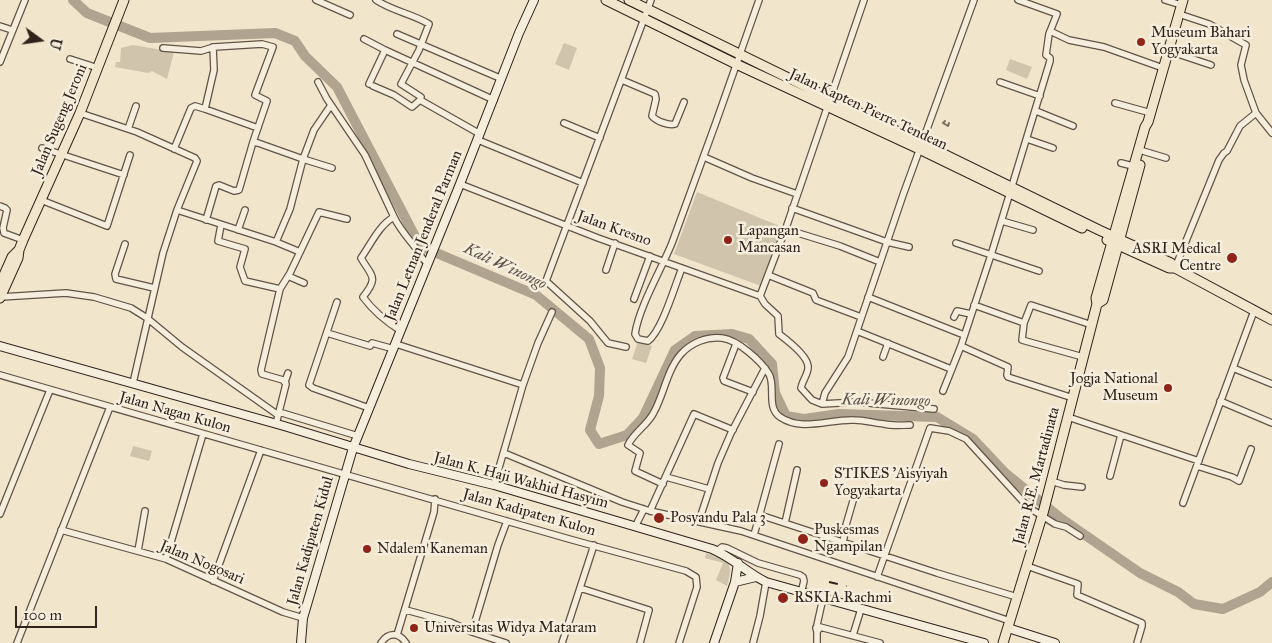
<!DOCTYPE html>
<style>
body{margin:0}
#map{position:relative;width:1272px;height:643px;overflow:hidden;background:#f1e5cb;font-family:"IM FELL Great Primer",serif}
canvas{display:block}
.north{position:absolute;left:15px;top:15px;width:50px;height:50px;-webkit-text-stroke:4px #f6eedd;paint-order:stroke;rotate:104deg;font-size:14px;font-weight:700;line-height:20px;text-align:center;color:#31221b}
.north::after{content:'';display:block;margin:auto;width:18px;height:22px;background:#31221b;clip-path:polygon(50% 0,100% 100%,50% 72%,0 100%)}
.scale{position:absolute;left:15px;top:606px;width:82px;height:22px;box-sizing:border-box;border:2px solid #31221b;border-top:0;padding-left:6px;font-size:15px;line-height:18px;white-space:nowrap;color:#31221b;-webkit-text-stroke:4px #f6eedd;paint-order:stroke}
</style>
<div id="map">
<canvas width="1272" height="643"></canvas>
<div class="north">U</div>
<div class="scale">100 m</div>
</div>
<script>
const ctx = document.querySelector('canvas').getContext('2d');
ctx.lineJoin = 'round';
function fill(path, color) { ctx.fillStyle = color; ctx.fill(path, 'evenodd'); }
function strokePath(path, color, width, dash) { ctx.strokeStyle = color; ctx.lineWidth = width; ctx.lineCap = dash ? 'butt' : 'round'; ctx.setLineDash(dash || []); ctx.stroke(path); }
function label(font, color, halo, rows, align = 'center') {
  ctx.font = font + ' "IM FELL Great Primer",serif'; ctx.lineWidth = 5; ctx.setLineDash([]); ctx.textBaseline = 'middle'; ctx.strokeStyle = halo; ctx.fillStyle = color; for (const [text, x, y, turn = 0] of rows) {
    ctx.save(); ctx.translate(x, y); ctx.rotate((+turn || 0) * Math.PI / 180); ctx.textAlign = isNaN(turn) ? turn : align; if (halo) ctx.strokeText(text, 0, 0); ctx.fillText(text, 0, 0); ctx.restore();
  }
}
fill(new Path2D(`
 M564 43 577 48 569 70 555 64Z
 M133 45 174 52 167 79 152 71 148 73 115 67 116 62H120L121 48Z
 M1010 59 1032 67 1027 79 1006 70Z
 M697 192 782 227 761 286 674 254Z
 M638 341 652 346 646 363 632 359Z
 M133 446 152 451 149 461 130 456Z
 M706 553C730 561 734 561 727 586L716 580 723 563 705 558Z`), '#d0c4ad');
strokePath(new Path2D(`
 M945 121 943 123 948 126 949 123`), '#7d6f61', 2);
strokePath(new Path2D(`
 M73 0 87 13 150 38 275 33 295 41 305 56 337 87 420 246 536 295 589 339 600 368 599 396 590 430 599 444 627 435 643 418 675 350 695 336 732 334 749 339 772 364 775 393 786 416 804 419 839 414 937 417 973 439 1005 473 1059 517 1140 573 1178 592 1194 604 1223 609 1260 592 1272 582`), '#b0a38f', 10);
const street = new Path2D(`
 M316 0 350 15
 M376 0C392 11 413 14 429 24L419 50 401 84 421 97 420 100 480 134
 M1165 0 1181 5
 M1179 14 1209 24 1246 45 1241 65 1244 80 1256 113 1272 133
 M0 26 12 30
 M1050 31 1069 40 1104 47 1163 68
 M397 34 502 79
 M364 39 385 50
 M163 48 201 51 214 47 262 44 273 47 255 95 267 101 253 142
 M1169 51 1211 65
 M70 59 98 68
 M0 62 25 0
 M622 80 655 94 656 99 652 116C656 121 669 126 675 124L684 102
 M318 82 327 99 365 155 394 217
 M1000 82 1040 96
 M369 84 385 50 494 100
 M373 86 394 95 412 107 420 100
 M1115 103 1151 113
 M331 105 314 130 303 159 332 168
 M205 109 258 128
 M1036 111 1073 126
 M80 113 137 132 195 158 197 161 177 210 163 253 133 383
 M564 123 600 138
 M128 129 136 106
 M1027 139 1053 148
 M478 140 583 183
 M42 148 124 175
 M174 149 191 108 195 106 205 109 214 70 213 47
 M1143 151 1166 158
 M704 157 752 178 797 194
 M1121 163 1133 166
 M460 184 598 238 760 296
 M41 200 107 226 130 155
 M0 206 5 208 7 210 3 228 4 233 23 240
 M792 208 887 242 909 247
 M177 210 276 242 300 252
 M206 220 216 186 219 185 234 191 239 190 253 142 258 143 303 159 290 209 276 242
 M1002 221 1033 230
 M221 225 218 241 245 249 240 267 245 281 280 289
 M785 229 840 246 880 262
 M238 230 245 210
 M956 243 1039 271
 M125 244 115 274 116 279 154 288
 M682 268C675 285 662 331 648 341L638 339 635 334C639 307 661 270 672 243 702 162 731 81 759 0
 M1175 268 1219 160 1224 153 1227 151 1240 126 1256 113
 M606 270 615 243
 M768 275 813 293 816 300 861 317
 M288 276 304 283
 M760 296 787 225 864 0
 M760 296 765 304 778 316 779 334C787 340 807 355 808 366 809 373 802 381 801 388L812 400 822 404 857 402 934 409
 M1 297 66 293 94 297 131 308 147 318 182 347 278 415
 M868 297 964 335
 M634 299 650 256
 M337 302 309 385 313 388 369 408
 M974 305 1024 323 1022 340 1083 357
 M954 317 957 311 971 314
 M1024 323 1031 305 1092 325
 M401 331C385 321 374 312 363 297 379 277 372 277 361 258 371 244 379 225 394 217 400 230 409 239 418 251 421 256 422 260 428 263
 M857 331 951 369
 M327 333 370 346 372 343 394 349
 M396 344 523 385
 M736 344 723 378 724 381 753 392
 M961 346 1008 367 1007 375 1008 377 1073 398
 M626 347 608 343 590 321 546 281 651 0
 M883 357 888 343
 M1233 368 1272 384
 M0 375 569 539 686 571 696 577 697 587 679 643
 M285 382 288 373
 M943 391 961 346 991 255 1050 61V58L1046 55 1049 34 1057 14 1018 0
 M1220 401 1272 423
 M822 404 825 393 848 357 903 195 974 0
 M279 412 358 436
 M1068 417 1199 461
 M276 424 286 384 283 380 262 374 261 370 280 289 290 273 319 212 347 219
 M504 453 622 502 650 511 741 531 1010 621
 M1197 466 1232 477 1239 481 1251 449
 M1110 476 1121 435
 M666 477 709 489
 M1051 481 1064 485 1082 487
 M663 484 635 471 640 453 628 445C634 432 648 425 654 412 664 394 667 370 681 354 691 343 707 336 722 338 738 340 761 361 769 374 776 387 766 407 780 417 802 432 829 419 854 420 864 420 874 423 884 424 892 426 901 425 910 425
 M494 485 523 385 538 343 552 312
 M1183 503 1254 311
 M650 511 694 414 733 430
 M0 514 50 390
 M760 515 937 573 1017 597
 M699 521 718 463 731 433 765 368
 M785 523 797 470
 M635 527 644 509
 M61 530 166 559 283 612 303 618
 M754 535 779 444
 M843 543 846 525 855 494 859 495 861 491 871 494
 M138 551 145 511
 M717 551 722 547 727 548 758 563 800 575 803 577 804 581 801 593
 M166 559 203 434
 M1027 566 1078 584 1077 595 1142 623V626L1137 643
 M877 577 930 428 949 431 966 439 1028 507 1055 524 1066 527 1080 536
 M213 581 261 450
 M580 588 649 610 640 643
 M406 610 450 622 472 632 506 643
 M816 628 817 632 820 627 880 643
 M472 632 498 545 507 521
 M397 635 434 512 435 499
 M853 635 861 609
 M17 643 110 407
 M381 643C388 632 399 632 406 643
 M562 643 594 545
 M753 643 760 616 766 582
 M817 643V625L823 598`);
const secondary = new Path2D(`
 M0 346 284 426 409 464 494 485 712 549C732 557 747 573 766 582L984 643
 M735 582 756 577
 M1008 628 1055 643
 M301 643 303 618 353 448 460 184 519 33 534 0
 M714 643 735 582 738 563`);
const primary = new Path2D(`
 M606 0 736 64 919 149 1082 228
 M629 0 1099 230 1171 263 1175 268 1272 320
 M1107 240 1169 268H1175
 M0 284 12 257 19 250
 M0 298 18 258 19 250 23 240 80 113 124 0
 M1097 304 1103 300 1140 165
 M1003 643 1043 513 1097 304 1096 298 1145 127 1148 122 1183 0`);
strokePath(street, '#615347', 8);
strokePath(secondary, '#31221b', 10);
strokePath(primary, '#31221b', 11);
strokePath(street, '#f6eedd', 5.5);
strokePath(secondary, '#f6eedd', 8);
strokePath(primary, '#f1e5cb', 9);
strokePath(new Path2D(`
 M829 582 847 586`), '#31221b', 2, [9, 9]);
for (const [x, y, r, color] of [
 [1141,42,5,"#8f2418"],
 [728,240,5,"#8f2418"],
 [1232,258,6,"#8f2418"],
 [1168,388,5,"#8f2418"],
 [824,483,5,"#8f2418"],
 [659,518,6,"#8f2418"],
 [803,539,6,"#8f2418"],
 [367,549,5,"#8f2418"],
 [783,598,6,"#8f2418"],
 [414,628,5,"#8f2418"]
]) { const dot = new Path2D(); dot.arc(x, y, r, 0, 2 * Math.PI); ctx.fillStyle = color; ctx.fill(dot); strokePath(dot, '#f6eedd', 2); }
label('15px', '#31221b', '#f6eedd', [
 ["Museum Bahari",1151,33],
 ["Yogyakarta",1151,50],
 ["Lapangan",738,231],
 ["Mancasan",738,248],
 ["ASRI Medical",1221,249,"right"],
 ["Centre",1221,266,"right"],
 ["Jogja National",1158,379,"right"],
 ["Museum",1158,396,"right"],
 ["STIKES 'Aisyiyah",834,474],
 ["Yogyakarta",834,491],
 ["Posyandu Pala 3",670,518],
 ["Puskesmas",814,530],
 ["Ngampilan",814,547],
 ["Ndalem Kaneman",377,549],
 ["RSKIA Rachmi",794,598],
 ["Universitas Widya Mataram",424,628]
], 'left');
label('15px', '#31221b', '#f6eedd', [
 ["Jalan Kapten Pierre Tendean",868,110,25],
 ["Jalan Sugeng Jeroni",60,120,-67],
 ["Jalan Kresno",614,229,20],
 ["Jalan Letnan Jenderal Parman",424,236,-68],
 ["Jalan Nagan Kulon",175,413,16],
 ["Jalan R.E. Martadinata",1037,476,-75],
 ["Jalan K. Haji Wakhid Hasyim",521,481,15],
 ["Jalan Kadipaten Kulon",529,513,16],
 ["Jalan Kadipaten Kidul",311,541,-74],
 ["Jalan Nogosari",202,563,23]
]);
label('italic 16px', '#5d4f44', '#f6eedd', [
 ["Kali Winongo",505,267,25],
 ["Kali Winongo",886,401,1]
]);
</script>
